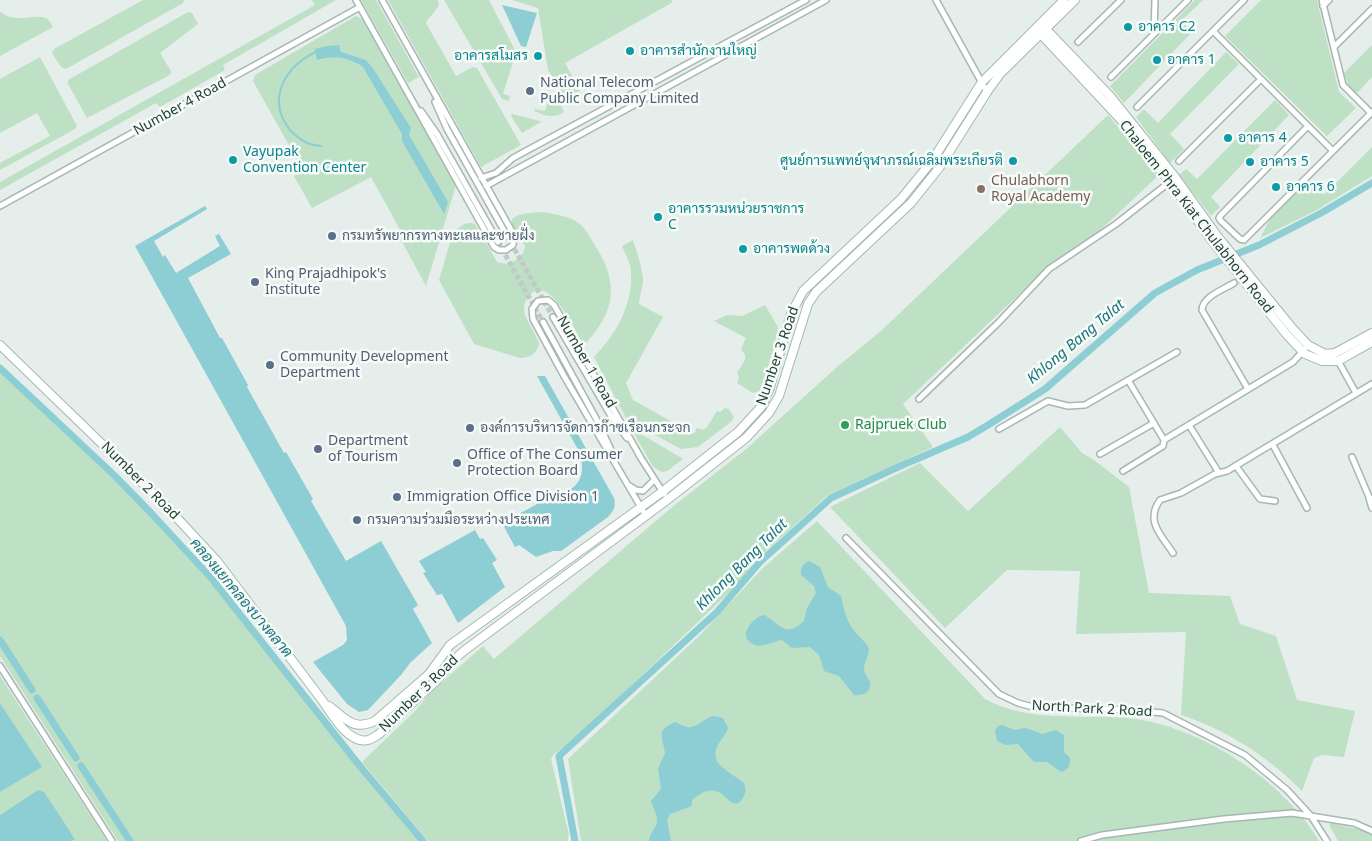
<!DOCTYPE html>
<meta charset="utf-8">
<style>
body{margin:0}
canvas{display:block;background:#e5eeea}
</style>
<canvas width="1372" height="841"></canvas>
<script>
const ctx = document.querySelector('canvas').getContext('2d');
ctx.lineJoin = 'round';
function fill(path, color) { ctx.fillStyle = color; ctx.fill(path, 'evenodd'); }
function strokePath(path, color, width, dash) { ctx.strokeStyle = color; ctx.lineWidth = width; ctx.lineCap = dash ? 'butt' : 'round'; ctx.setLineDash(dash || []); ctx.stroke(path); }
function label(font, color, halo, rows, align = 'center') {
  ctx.font = font + ' "Noto Sans",Sarabun,sans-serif'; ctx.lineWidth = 5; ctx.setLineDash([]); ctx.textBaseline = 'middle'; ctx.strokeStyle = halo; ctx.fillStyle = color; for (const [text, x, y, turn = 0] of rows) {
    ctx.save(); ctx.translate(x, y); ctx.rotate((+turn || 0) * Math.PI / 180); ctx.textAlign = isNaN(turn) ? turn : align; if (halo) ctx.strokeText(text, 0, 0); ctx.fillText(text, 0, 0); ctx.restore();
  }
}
fill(new Path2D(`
 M143 0H184L183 3 66 69 61 67 52 53 54 49Z
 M312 0H336L223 65 225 70 160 107 156 103 0 190V182L315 5Z
 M361 0H376L419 77 408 83Z
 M388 0H437L439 3 438 7 426 22 427 25 456 76 473 67 477 68 521 145 481 167Z
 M444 0H489L516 52 503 94 510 96 509 101 502 99Z
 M512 0H671L673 2 565 63 580 91 566 99 548 70 538 8Z
 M1195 0H1203L1181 21 1192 32 1124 103 1110 86Z
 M1261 0H1317L1339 92 1356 108 1327 136 1225 36Z
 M0 11C15 25 31 13 46 18 50 20 51 24 53 27L0 56Z
 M188 12 192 13 198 24 160 53 171 71 170 75 87 118 68 84V80Z
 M356 16 364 20 456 185 426 286 400 238 403 235 371 177 312 208 294 176 303 170 253 81 255 75Z
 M1372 45V77L1357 93 1349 87 1344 73Z
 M1226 52 1239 64 1170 134 1184 149 1170 163 1136 117 1144 109 1158 123Z
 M40 57 77 126 75 129 0 170V163L50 136 37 113 0 133V79Z
 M551 92 558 99 564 112C552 119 547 116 534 111L535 109 545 111Z
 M1275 100 1289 115 1211 197 1220 207 1211 216 1179 175 1186 169 1197 179Z
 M512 114 540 121 541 122 522 133 511 116Z
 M1108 115 1159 175 1096 234 1048 267 903 404 933 447 828 495 754 562 739 583 572 742 554 754 551 759 569 835 567 841H428L362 762 416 710 432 691 483 646 494 659 671 508 745 450 837 367 881 331Z
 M1372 147V176L1315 211 1260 238 1271 217 1309 181 1324 195Z
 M544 212C554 214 565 216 574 220 585 226 590 237 596 247 619 283 615 311 587 342H582C574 329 548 271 528 297 524 302 523 309 525 315 529 325 536 334 539 344 537 353 530 358 520 358L474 344 439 280 452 235C457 228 466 220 475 224L497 262 506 264C515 261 524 257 525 246L512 224V219C521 212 533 213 544 212Z
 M633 240C637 253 642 266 643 280 643 288 639 296 639 304L663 317 626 383 633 400 694 434 697 428 703 430 707 427 717 411 720 412 725 408 729 409 734 417 731 422 698 447 681 449 627 420 594 357C616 334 633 305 631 272 631 263 625 254 622 246Z
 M765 305 778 327 775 345 760 391 753 393 737 383 739 377 737 373 745 360V355L741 349 746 338 714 321 727 315 742 316Z
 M0 371 137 502 212 584 380 794 420 841H118L0 656Z
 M1060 427 1082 453 1094 460 1129 487 1149 593 1230 596 1240 624 1276 636 1297 700 1355 711 1344 757 1322 755 1314 758 1302 791C1269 757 1225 729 1181 715L1186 632 1076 634 1080 571 1007 570 945 628 830 507 920 463 968 511Z
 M631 428 683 459 667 471 662 472 653 467Z
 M817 521 985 699C1029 723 1079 714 1127 718 1197 724 1284 780 1319 841H581L568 759 697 638 763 568Z
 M0 676 107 841H72L75 838 38 790 0 815V792L41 767 0 703Z
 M1332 823 1361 830 1372 835V841H1338L1329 825Z`), '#bee0c5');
fill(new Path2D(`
 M502 5 537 13 526 47 521 46Z
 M339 45 341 52 366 60 374 70 411 128 409 135 448 202 444 214 402 141V134L363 67C348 57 334 55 317 60L315 49 327 46Z
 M205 206 207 209 154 241 163 257 165 255 176 273 220 246 215 236 219 234 231 254 188 278 220 338H222L248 385 247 387 284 453 286 452 313 499 311 501 346 561 381 541 418 605 413 609 432 643 410 663 401 675 368 710 359 712 347 704 313 662 343 645 347 640 346 626 135 246Z
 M537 376H545L614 498C616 507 614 510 608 517L561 551H553L536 557 519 545 515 547 502 523 541 502 543 504C568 491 589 487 580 453Z
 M475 530 480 539 483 538 497 560 492 563 505 587 458 623 442 594 437 595 423 573 426 572 419 561Z
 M809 561 820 567 828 587 841 596C844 609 846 621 855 632 859 637 865 641 868 647 871 653 864 662 864 669 864 675 869 678 870 683 871 693 862 696 854 695L839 676 824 671 819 655 810 647 792 648 782 640C774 641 762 648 755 645 736 638 751 618 764 615 779 622 784 640 804 621L807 608 816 593 814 586 801 575C800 568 803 564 809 561Z
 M0 703 42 767 0 792Z
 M714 716 723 718 728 728C726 735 721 739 718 745 707 765 733 773 744 783 747 792 745 796 739 803 729 805 729 799 722 794 711 786 700 793 692 800V806L670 814 667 820 671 841H649C650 832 656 829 657 822 658 815 653 808 651 801L661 789 658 769 665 753C663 736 655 731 675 722 678 723 683 726 687 727 697 729 704 717 714 716Z
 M1002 725 1015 730 1024 728 1029 729 1042 734 1056 730 1064 735V752L1070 758C1070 765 1069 769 1062 772L1058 770 1047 762H1034L1018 744 1006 745 997 741 995 731 998 726Z
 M38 790 44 792 75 839 72 841H0V815Z`), '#8dcdd4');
strokePath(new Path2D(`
 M318 51C285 65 265 100 291 131 300 140 308 145 321 146`), '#8dcdd4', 2);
strokePath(new Path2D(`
 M0 368 115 476 152 514 212 579 359 765 423 841
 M0 640 32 690
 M37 698 76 758
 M81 766 130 841
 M575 841 559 756 717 612 760 562 831 498 898 467 968 437 988 425 1045 389 1155 293 1197 270 1259 245 1323 212 1372 183`), '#8dcdd4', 7);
strokePath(new Path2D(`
 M507 236 553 317
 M498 242 543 322`), '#becbc6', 5, [5, 2.5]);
const street = new Path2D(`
 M356 0 494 247 499 250H506L513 245 514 235 382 0
 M936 0 987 92
 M1322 0 1343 85 1371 113
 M1323 6 1329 0
 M1213 31 1333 151
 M1154 33 1155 0
 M1078 42 1121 0
 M1334 47 1372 9
 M1111 77 1188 0
 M435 102 447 129 507 236
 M1137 107 1244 0
 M421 111 437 134 498 242
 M1308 126 1220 216 1219 218 1221 221 1240 239 1244 240 1372 112
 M1179 161 1261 79
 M481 178 496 173 513 158 806 0
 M486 186 826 0
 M0 206 360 7
 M1234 283C1224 289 1202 297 1202 310L1248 389
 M553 317 611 416 627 438
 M543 322 599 424 611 450
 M1337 359 1356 393
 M1128 380 1164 440 1293 362 1305 349
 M919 399 999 322 1049 269 1116 224 1171 181
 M1189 425 1219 473
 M999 429 1048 401 1068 406 1085 405 1177 352
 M1273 445 1307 508
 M1100 454 1154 423
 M639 455 664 494
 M1352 457 1369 497 1372 499
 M641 458 554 305 548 300 538 301 532 309 533 319 564 376 646 516
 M1236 466 1260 499 1275 501
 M1123 471 1163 446 1164 440
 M630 486 636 490 643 491 654 480
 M1369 498 1372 508
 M846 538 999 694 1018 703 1033 707 1131 710 1163 713 1245 755 1287 790 1311 816 1327 841
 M1173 553C1161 535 1145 521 1160 500L1181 493 1215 474 1227 471 1372 384
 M0 666 112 841
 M1081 841 1102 835 1224 819 1292 813 1354 823 1372 831`);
const secondary = new Path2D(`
 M1042 25 1110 96 1175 177 1218 237 1293 329 1308 345 1325 354 1335 353 1372 333
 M1038 31 1123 122 1170 182 1212 241 1287 335 1305 354 1322 361H1338L1372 342
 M0 345 165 505 217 561 322 700C331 713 349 745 368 740 372 739 376 736 379 734L437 680 458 656 465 650 667 500 746 438 769 413 779 396 808 304 816 292 911 203 939 168 987 92 1000 74 1075 0
 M329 706C346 719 353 731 375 721L429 674 450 645 662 492 738 432 761 407 769 390 791 314 803 291 901 199 932 161 982 82 1064 0`);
strokePath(street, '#a7b7b1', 8);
strokePath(secondary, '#a3bab1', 10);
strokePath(street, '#fff', 5);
strokePath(secondary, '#fff', 8);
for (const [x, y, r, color] of [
 [1128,27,5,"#0f9aa8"],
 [630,51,5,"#0f9aa8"],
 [538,56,5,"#0f9aa8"],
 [1157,60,5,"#0f9aa8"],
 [530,91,5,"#5c6f8a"],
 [1228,138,5,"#0f9aa8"],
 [233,160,5,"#0f9aa8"],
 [1013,161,5,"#0f9aa8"],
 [1250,162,5,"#0f9aa8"],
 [1276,187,5,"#0f9aa8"],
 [981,189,5,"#8d6e63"],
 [658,217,5,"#0f9aa8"],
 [332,236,5,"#5c6f8a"],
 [743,249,5,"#0f9aa8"],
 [255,282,5,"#5c6f8a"],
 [270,365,5,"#5c6f8a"],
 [845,425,5,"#2e9e5b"],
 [470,428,5,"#5c6f8a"],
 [318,449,5,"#5c6f8a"],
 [457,463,5,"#5c6f8a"],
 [397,497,5,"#5c6f8a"],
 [357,520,5,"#5c6f8a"]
]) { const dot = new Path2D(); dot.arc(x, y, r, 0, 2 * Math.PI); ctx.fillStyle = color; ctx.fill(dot); strokePath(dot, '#f6fbf8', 2); }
label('14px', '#0d838f', '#f6fbf8', [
 ["อาคาร C2",1138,27],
 ["อาคารสำนักงานใหญ่",640,51],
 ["อาคารสโมสร",528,56,"right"],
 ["อาคาร 1",1167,60],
 ["อาคาร 4",1238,138],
 ["Vayupak",243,152],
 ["Convention Center",243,168],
 ["ศูนย์การแพทย์จุฬาภรณ์เฉลิมพระเกียรติ",1003,161,"right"],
 ["อาคาร 5",1260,162],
 ["อาคาร 6",1286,187],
 ["อาคารรวมหน่วยราชการ",668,209],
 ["C",668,225],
 ["อาคารพดด้วง",753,249]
], 'left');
label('14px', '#4e5e75', '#f6fbf8', [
 ["National Telecom",540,83],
 ["Public Company Limited",540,99],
 ["กรมทรัพยากรทางทะเลและชายฝั่ง",342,236],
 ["King Prajadhipok's",265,274],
 ["Institute",265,290],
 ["Community Development",280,357],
 ["Department",280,373],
 ["องค์การบริหารจัดการก๊าซเรือนกระจก",480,428],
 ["Department",328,441],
 ["of Tourism",328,457],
 ["Office of The Consumer",467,455],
 ["Protection Board",467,471],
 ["Immigration Office Division 1",407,497],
 ["กรมความร่วมมือระหว่างประเทศ",367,520]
], 'left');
label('14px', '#234137', '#f6fbf8', [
 ["Number 4 Road",180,107,-29],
 ["Chaloem Phra Kiat Chulabhorn Road",1196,217,52],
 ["Number 3 Road",778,356,-71],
 ["Number 1 Road",586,362,60],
 ["Number 2 Road",140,481,45],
 ["Number 3 Road",419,694,-44],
 ["North Park 2 Road",1092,709,3]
]);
label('14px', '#785e54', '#f6fbf8', [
 ["Chulabhorn",991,181],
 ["Royal Academy",991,197]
], 'left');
label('14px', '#27864d', '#f6fbf8', [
 ["Rajpruek Club",855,425]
], 'left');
label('italic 15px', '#1c747f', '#f6fbf8', [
 ["Khlong Bang Talat",1076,342,-40],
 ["Khlong Bang Talat",742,565,-45],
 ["คลองแยกคลองบางตลาด",241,598,50]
]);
</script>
